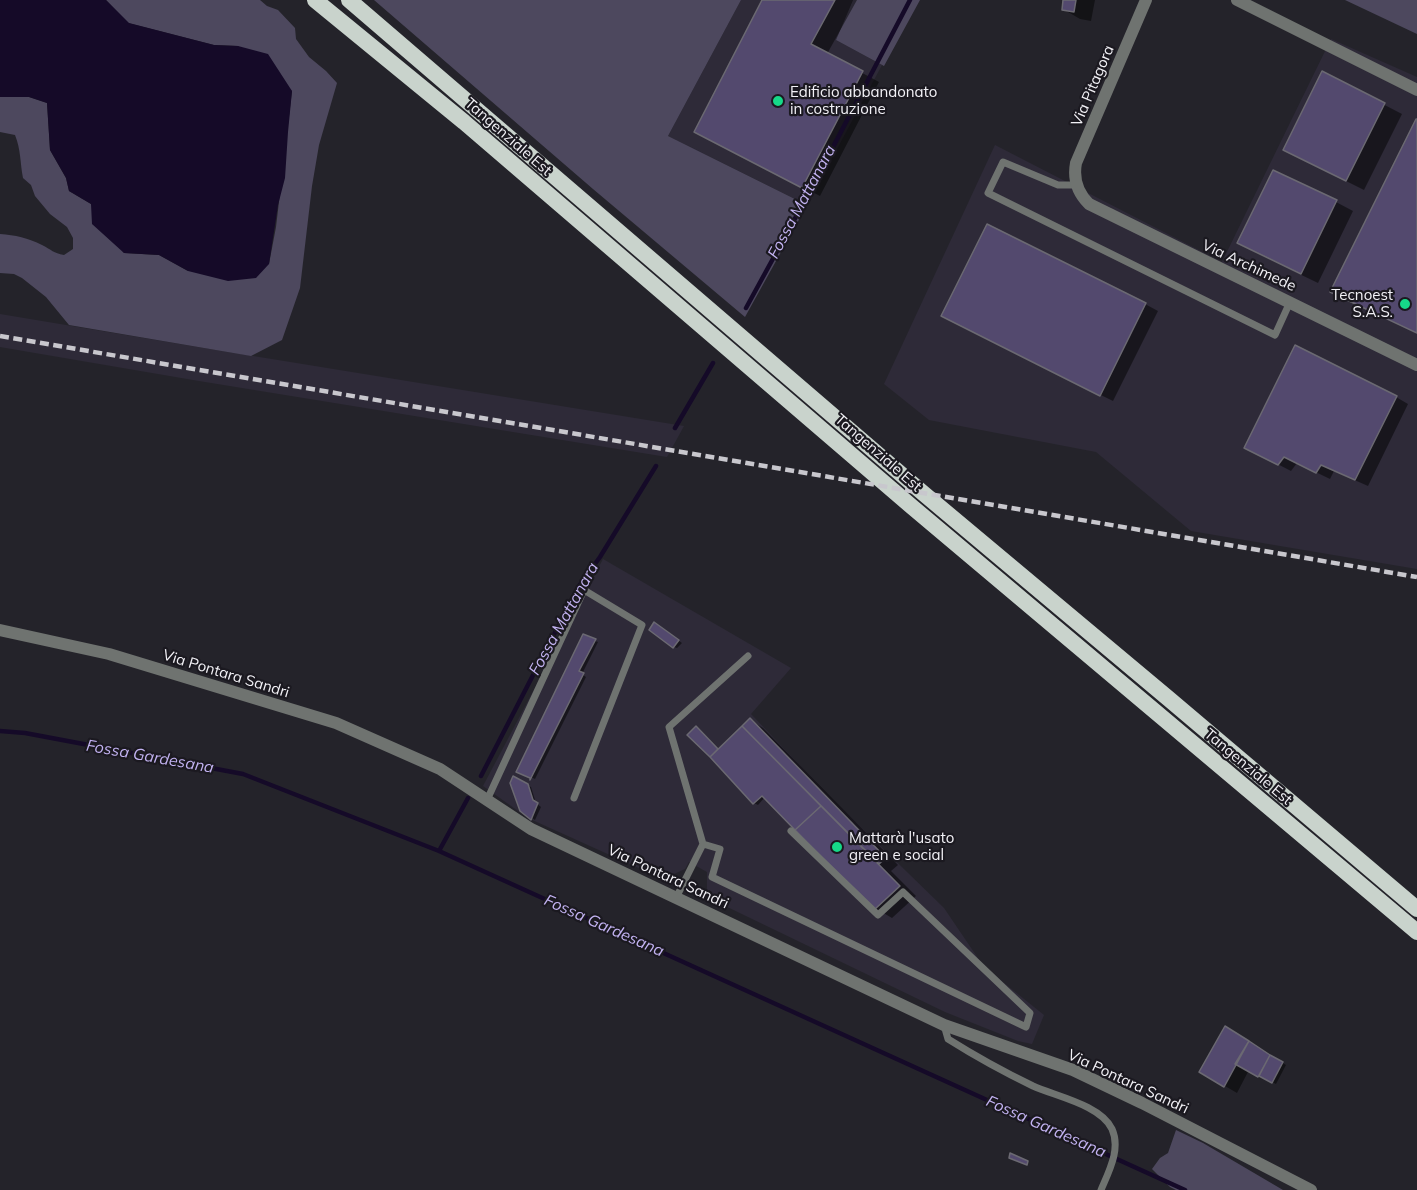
<!DOCTYPE html>
<meta charset="utf-8">
<style>
body{margin:0}
canvas{display:block;background:#24232a}
</style>
<canvas width="1417" height="1190"></canvas>
<script>
const ctx = document.querySelector('canvas').getContext('2d');
ctx.lineJoin = 'round';
function fill(path, color) { ctx.fillStyle = color; ctx.fill(path, 'evenodd'); }
function strokePath(path, color, width, dash) { ctx.strokeStyle = color; ctx.lineWidth = width; ctx.lineCap = dash ? 'butt' : 'round'; ctx.setLineDash(dash || []); ctx.stroke(path); }
function label(font, color, halo, rows, align = 'center') {
  ctx.font = font + ' Mulish,sans-serif'; ctx.lineWidth = 4.5; ctx.setLineDash([]); ctx.textBaseline = 'middle'; ctx.strokeStyle = halo; ctx.fillStyle = color; for (const [text, x, y, turn = 0] of rows) {
    ctx.save(); ctx.translate(x, y); ctx.rotate((+turn || 0) * Math.PI / 180); ctx.textAlign = isNaN(turn) ? turn : align; if (halo) ctx.strokeText(text, 0, 0); ctx.fillText(text, 0, 0); ctx.restore();
  }
}
fill(new Path2D(`
 M741 0H853L836 40 882 65 807 205 668 136Z
 M1331 39 1417 77V569L1191 531 1096 452 929 420 884 384 995 145 1222 262Z
 M0 314 204 348 684 426 667 457 199 381 0 347Z
 M603 559 791 668 751 714 830 797 944 908 984 967 1044 1015 1032 1044 1018 1041 945 1012 717 902 707 896V872L689 862 685 869 663 879 528 818 483 786Z`), '#2e2a38');
fill(new Path2D(`
 M106 0H260L267 6 278 10 295 28 296 39 309 57 326 71 337 83 319 145 312 186 300 288 282 340 251 356 69 325 46 297 22 278 14 274 0 273V234C15 235 28 238 42 245 52 250 53 253 64 255L73 249V238L67 227 50 214 35 196 31 185 23 178C20 162 21 150 15 135L0 132V97H29L47 103 50 150 66 178 69 191 91 204 124 253 159 255 188 271 269 264 276 227 292 91 238 46 214 45 128 23Z
 M374 0H741L668 136 807 205 745 317 593 189Z
 M853 0H920L884 66 836 40Z
 M1345 0H1417V34Z
 M1176 1130 1203 1143 1283 1190H1176L1170 1187 1152 1169 1160 1158 1168 1153Z`), '#4d485e');
fill(new Path2D(`
 M0 0H106L129 23 214 45 238 46 268 54 292 91 288 132 285 178 278 205 269 264 256 278 228 281 188 271 159 255 124 253 92 224 91 204 69 191 66 178 50 150 47 103 29 97H0Z`), '#150a28');
fill(new Path2D(`
 M764 0H857L827 54 879 82 820 196 713 141Z
 M1065 0H1095L1091 21 1080 19 1063 9Z
 M1323 73 1402 114 1364 190 1302 159Z
 M1336 202 1353 211 1318 283 1256 253 1239 243Z
 M1145 304 1158 311 1113 401 955 323Z
 M1396 397 1408 404 1368 486 1334 471 1330 479 1297 463 1291 471 1258 454Z
 M655 624 682 643 677 648 674 647Z
 M595 641 598 642 582 674 586 677 535 779 518 771Z
 M750 720 763 728 898 865 891 871 916 896 892 918 875 908 765 797 758 805 754 803 711 756 689 735 696 728 719 750Z
 M514 778 531 787 536 803 541 807 535 820 521 811Z
 M1238 1035 1286 1065 1276 1084 1249 1070 1237 1093 1201 1072Z`), '#0007');
strokePath(new Path2D(`
 M746 308 810 191 910 0
 M675 428 713 363
 M0 731 25 733 243 774 439 851 1185 1190
 M481 776 579 586 600 557 656 466
 M439 851 468 798`), '#150a28', 4.5);
const building = new Path2D(`
 M762 0H835L811 44 863 71 802 188 694 132Z
 M1063 0H1076L1074 12 1062 10Z
 M1322 71 1385 103 1346 181 1283 150Z
 M1416 119H1417V333L1330 292Z
 M1273 170 1337 200 1301 274 1237 243Z
 M987 224 1146 303 1100 396 941 316Z
 M1295 345 1397 396 1355 480 1321 465 1316 473 1284 457 1278 465 1244 448Z
 M654 622 679 640 673 648 649 630Z
 M583 634 596 639 579 671 584 673 530 780V778L516 772Z
 M750 718 886 858 879 864 742 726Z
 M696 726 718 749 710 757 687 735Z
 M742 726 821 806 795 830 762 796 753 804 710 757Z
 M513 776 528 784 533 800 538 803 531 820 520 811 510 783Z
 M821 806 900 886 874 910 795 830Z
 M1225 1026 1249 1041 1224 1087 1199 1072Z
 M1249 1041 1270 1055 1258 1077 1235 1064Z
 M1270 1055 1283 1062 1272 1083 1259 1076Z
 M1010 1153 1028 1161 1027 1165 1009 1158Z`);
fill(building, '#53496e');
strokePath(building, '#6b6972', 1.5);
strokePath(new Path2D(`
 M1076 185H1058L1003 162 988 193 1275 335 1290 302
 M487 800 584 590 642 625 574 798
 M703 844 720 849 712 877 1026 1027 1030 1013 903 892 878 915 791 831
 M676 898 703 844 669 727 748 656
 M944 1025 948 1039C975 1056 1004 1072 1033 1086 1055 1096 1101 1105 1112 1129 1121 1149 1109 1171 1101 1190`), '#6f7370', 7);
strokePath(new Path2D(`
 M1146 0 1076 163C1073 179 1077 192 1089 204 1198 258 1308 311 1417 365
 M1237 0 1417 90`), '#6f7370', 12);
strokePath(new Path2D(`
 M0 630 109 654 336 723 440 769 531 829 944 1025 1073 1070 1142 1103 1311 1190`), '#6f7370', 12);
strokePath(new Path2D(`
 M315 0 464 122 911 506 1417 932
 M349 0 923 493 1169 699 1417 909`), '#c9d3cc', 16);
strokePath(new Path2D(`
 M0 336 1417 577`), '#c8c7cd', 4.5, [9, 4.5]);
for (const [x, y, r, color] of [
 [778,101,6,"#16d989"],
 [1405,304,6,"#16d989"],
 [837,847,6,"#16d989"]
]) { const dot = new Path2D(); dot.arc(x, y, r, 0, 2 * Math.PI); ctx.fillStyle = color; ctx.fill(dot); strokePath(dot, '#1b1920', 2); }
label('15px', '#f2f1f6', '#1b1920', [
 ["Via Pitagora",1093,86,-67],
 ["Tangenziale Est",508,137,41],
 ["Via Archimede",1249,266,25],
 ["Tangenziale Est",878,453,41],
 ["Via Pontara Sandri",226,674,17],
 ["Tangenziale Est",1248,767,40],
 ["Via Pontara Sandri",668,877,25],
 ["Via Pontara Sandri",1128,1082,25]
]);
label('15px', '#f2f1f6', '#1b1920', [
 ["Edificio abbandonato",790,92],
 ["in costruzione",790,109],
 ["Tecnoest",1393,295,"right"],
 ["S.A.S.",1393,312,"right"],
 ["Mattarà l'usato",849,838],
 ["green e social",849,855]
], 'left');
label('italic 16px', '#c3b3f2', '#1b1920', [
 ["Fossa Mattanara",802,202,-62],
 ["Fossa Mattanara",564,619,-61],
 ["Fossa Gardesana",150,757,10],
 ["Fossa Gardesana",604,926,24],
 ["Fossa Gardesana",1046,1127,24]
]);
</script>
